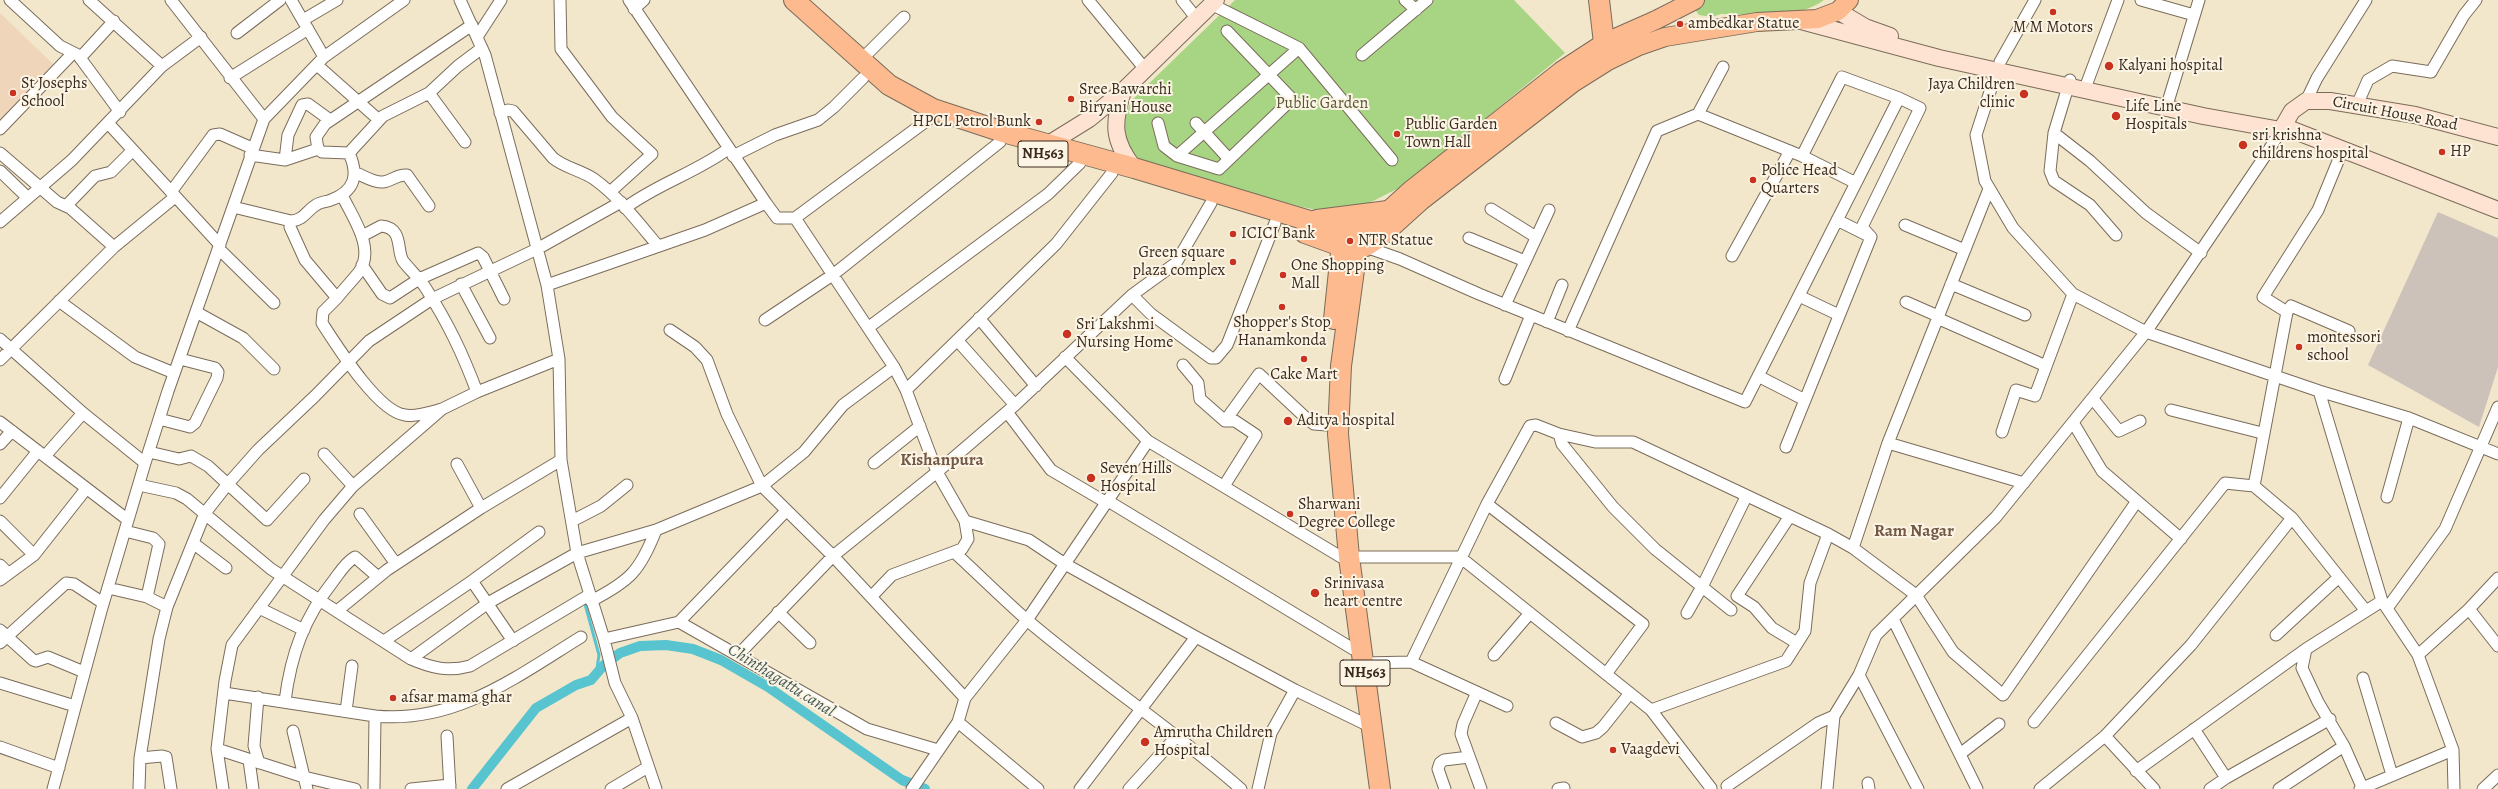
<!DOCTYPE html>
<style>
body{margin:0}
canvas{display:block;background:#f2e7cb}
</style>
<canvas width="2498" height="789"></canvas>
<script>
const ctx = document.querySelector('canvas').getContext('2d');
ctx.lineJoin = 'round';
function fill(path, color) { ctx.fillStyle = color; ctx.fill(path, 'evenodd'); }
function strokePath(path, color, width, dash) { ctx.strokeStyle = color; ctx.lineWidth = width; ctx.lineCap = dash ? 'butt' : 'round'; ctx.setLineDash(dash || []); ctx.stroke(path); }
function label(font, color, halo, rows, align = 'center') {
  ctx.font = font + ' Alegreya,serif'; ctx.lineWidth = 4; ctx.setLineDash([]); ctx.textBaseline = 'middle'; ctx.strokeStyle = halo; ctx.fillStyle = color; for (const [text, x, y, turn = 0] of rows) {
    ctx.save(); ctx.translate(x, y); ctx.rotate((+turn || 0) * Math.PI / 180); ctx.textAlign = isNaN(turn) ? turn : align; if (halo) ctx.strokeText(text, 0, 0); ctx.fillText(text, 0, 0); ctx.restore();
  }
}
fill(new Path2D(`
 M0 13 53 64 0 123Z`), '#efd6bb');
fill(new Path2D(`
 M2438 212 2498 238V367L2479 427 2368 365Z`), '#cdc2b9');
fill(new Path2D(`
 M1235 0H1514L1565 53 1403 186 1369 203 1345 208 1317 210 1302 207 1144 162C1121 148 1120 122 1132 100Z
 M1700 0H1824C1797 20 1754 14 1721 14L1712 17 1699 15 1693 7Z`), '#a8d583');
strokePath(new Path2D(`
 M585 604 599 655 596 675`), '#57c4cf', 3);
strokePath(new Path2D(`
 M472 789 536 708 576 685 591 680 604 665 620 653 640 646 666 645 693 649 721 660 768 687 902 780 925 789`), '#57c4cf', 10);
const street = new Path2D(`
 M10 0 60 46 78 55 120 112
 M171 0 264 119
 M291 0 324 57
 M460 0 485 55 547 285 559 359 561 460 577 553 604 639 615 683 632 718 656 789
 M560 0 561 49 612 117 652 154 610 192
 M629 0 766 203 777 218H795L894 367 906 390 937 472 965 521 1029 540 1065 564 1196 637 1295 690 1363 723
 M1088 0 1145 69
 M1182 0 1197 19
 M1405 0 1416 10
 M2141 0 2194 15
 M1211 4 1299 48 1392 160
 M634 9 644 0
 M303 20 337 0
 M237 33 280 0
 M477 37 501 0
 M1362 55 1427 0
 M80 58 114 21
 M860 61 904 17
 M2000 62 2035 0
 M317 65 379 120
 M162 66 201 37
 M1997 70 1976 135 1985 181 2013 228 2073 294 2146 332 2319 391 2409 418 2498 454
 M230 78 308 29
 M2070 80 2054 133 2090 161 2146 213 2201 253
 M2087 83 2118 0
 M429 93 465 142
 M2306 101 2317 78 2366 0
 M2168 102 2199 0
 M2357 105 2368 80 2392 66 2431 72 2464 15 2476 0
 M500 113 508 110 513 111 553 158C565 168 581 170 594 179 619 197 638 222 658 246
 M1698 114 1802 156 1856 183
 M108 123 220 245
 M1158 123 1164 146 1177 156 1219 169 1292 99 1227 31
 M1196 123 1229 159
 M0 129 73 53
 M2054 133 2050 171 2054 181 2090 205 2116 235
 M0 153 57 202 70 208 114 247
 M349 153 383 116 429 93 458 66 482 48
 M250 155 285 160 318 149
 M733 156 775 135 818 120 834 107 863 78
 M1177 156 1299 48
 M285 160 288 135 302 105 308 104 330 120
 M0 171 28 198
 M356 173C364 176 374 183 383 182 392 181 397 174 407 175L429 206
 M171 192 213 135 220 134 252 148
 M67 205 95 176 111 172 132 151
 M233 207 291 221
 M625 208C657 184 695 173 728 149
 M1491 209 1536 237
 M795 218 929 119
 M1837 220 1867 235
 M0 222 72 160 162 66 89 0
 M1905 225 1965 250
 M362 236 381 226C404 228 396 250 403 261 410 270 419 278 425 287 448 323 462 352 477 392
 M1469 238 1525 261
 M1366 247 1400 259 1479 294 1745 402 1899 98 1842 77 1802 156
 M219 249 274 303
 M1732 256 1790 151
 M362 265 382 294 390 298 419 279 478 253 483 257 504 299
 M461 284 490 338
 M1951 284 2025 315
 M547 285 705 230 766 203
 M1132 295 1151 314 1211 358H1216L1227 345 1275 223
 M1799 296 1839 315
 M337 298C344 289 352 281 359 272 376 248 352 217 342 195
 M59 301 135 357 174 373
 M1906 302 1938 316
 M1505 305 1549 210
 M196 312 243 338 274 369
 M2287 312 2263 297 2318 210 2343 149
 M979 318 1036 386
 M1937 318 2046 366
 M765 320 834 274 1000 142
 M1547 322 1562 285
 M869 327 1048 194 1080 163
 M670 330 695 347 707 360 727 414 762 486 833 556 965 698 958 722 1038 789
 M1568 331 1657 131 1698 114 1723 67
 M0 339 83 413 145 463
 M957 340 1015 405
 M0 360 114 247 175 197
 M1183 365 1198 383 1200 399 1225 421H1235L1256 435 1224 486
 M1758 376 1805 400
 M1505 379 1531 315
 M906 390 1056 244 1112 173
 M2319 391 2382 601 2418 655 2453 750 2454 789
 M2093 399 2119 431 2140 421
 M442 409C431 412 417 417 405 415 378 412 337 346 322 323L323 312 337 298 305 260 290 227 291 221C304 220 306 211 316 205 320 202 326 202 331 200 355 191 359 175 349 153L322 152 318 149 316 137 325 124 472 25
 M2171 410 2262 433
 M1007 412 1051 470 1107 503
 M159 419 190 427 195 423 217 378 218 372 215 368 180 359
 M1225 421 1259 374 1306 418 1314 424 1327 425
 M0 422 128 520
 M2074 424 2102 471 2181 539
 M2002 432 2016 390 2035 396 2073 294
 M1559 434 1562 444 1613 507 1655 549 1731 610
 M1148 441 1341 557H1460L1651 710 1711 788
 M1888 443 2024 483
 M0 444 12 431
 M1786 447 1871 237 1862 227 1920 108 1899 98
 M149 452 179 459 191 456 208 466 267 520 304 479
 M324 454 353 486
 M45 456 83 413
 M874 463 920 426
 M457 464 481 508
 M139 485 176 493 187 499 271 569 411 659C432 668 448 672 470 666L589 595
 M2254 486 2287 312 2291 306 2349 331
 M2387 497 2409 418
 M0 498 38 451
 M1108 501 1353 649
 M1487 504 1643 624 1606 674
 M360 514 396 564
 M1790 516 1737 596 1754 607 1772 628 1797 643
 M0 521 34 555
 M572 521 601 506 627 485
 M125 531 153 538 159 544 147 597
 M193 543 226 568
 M1853 548 1888 443 1989 189
 M954 552C978 574 1002 598 1027 620 1096 679 1173 729 1241 789
 M0 565 8 573
 M0 580 34 555 86 489
 M472 581 513 641
 M108 588 147 597 167 607
 M871 597 892 575 962 549 968 539 965 521
 M591 601C630 581 640 571 656 530
 M2388 607 2445 529 2498 407
 M259 608 304 630
 M2469 609 2498 646
 M337 611 387 570 481 508 561 460
 M778 612 810 643
 M1687 613 1703 585 1746 497
 M1893 619 1977 789
 M679 622 867 729 938 750
 M0 630 33 660 36 661 48 657 84 672
 M2276 635 2339 577
 M604 639 679 622 786 511
 M384 641 472 581 539 532
 M0 643 66 583 74 584 103 603
 M2306 649 2302 668 2318 702 2344 746 2363 789
 M738 655 833 556 937 472 1015 405 1132 295 1176 263 1211 203
 M1494 655 1530 613
 M2418 655 2469 609 2498 578
 M411 659 488 603 577 553 656 530 762 486 804 452 843 405 894 367
 M1411 662 1487 504 1530 426 1536 425 1559 434 1595 442H1633L1828 534 1853 548 1916 595 1953 652 2003 695 2137 501
 M1363 663 1411 662 1507 706
 M2363 678 2392 775
 M0 683 75 706
 M1477 692 1463 724 1461 734 1481 789
 M224 693 375 716 374 789
 M258 697 254 746 259 763
 M965 698 1027 620 1148 441 1065 357
 M285 701C291 654 304 618 334 580 340 572 346 562 355 557L378 577
 M1651 710 1786 661 1805 631 1810 583 1828 534
 M346 711 352 666
 M375 716C455 724 516 677 581 637
 M2034 722 2225 483 2254 486 2292 518 2366 611
 M1556 723 1582 737 1596 733 1603 727 1630 693
 M2194 729 2226 778
 M293 731 307 789
 M447 736 450 789
 M2105 736 2154 789
 M0 747 59 768
 M217 749 304 777 355 789
 M1960 754 1999 724
 M140 758 162 756 166 757 171 789
 M249 760 253 789
 M2136 771 2306 649 2382 601
 M1868 783 1869 789
 M1727 786 1818 723 1834 716
 M53 789 101 611 145 463 168 391 264 119 324 57 404 0
 M139 789 140 758 159 639 167 607 205 513 227 485 258 450 315 396 369 341 432 299 537 249 621 202
 M223 789 217 749 225 681 232 645 324 520 353 486 442 409 477 392 559 359
 M411 789 450 785
 M507 789 632 718
 M611 789 648 767
 M912 789 958 722
 M1080 789 1196 637
 M1129 789 1177 736
 M1258 789 1271 733 1295 690
 M1445 789 1438 769 1440 763 1444 760 1469 757
 M1558 789 1564 788
 M1827 789 1834 716 1859 675
 M1918 789 1859 675 1876 635 1996 517 2146 332 2267 153 2281 130
 M2040 789 2105 736 2191 645 2292 518
 M2210 789 2226 778 2330 719
 M2279 789 2344 746
 M2360 789 2453 750
 M2483 789 2498 775`);
const secondary = new Path2D(`
 M1838 11 1865 27 1890 36
 M1801 21 1939 58 2203 116 2281 130 2290 129 2498 210
 M1123 91C1113 123 1112 140 1134 168
 M2281 130 2292 111 2306 101H2330L2415 115 2498 137
 M1047 145 1089 119 1123 91 1216 0`);
const primary = new Path2D(`
 M1359 233 1370 227 1412 189 1561 71 1604 43 1656 20 1695 0
 M1356 248 1366 247 1380 238 1421 201 1573 83 1608 61 1639 46 1665 37 1757 22 1817 19 1838 11 1849 0`);
const highway = new Path2D(`
 M794 0 889 85 933 109 1003 132 1134 168 1343 231 1359 233 1341 366 1338 434 1349 557 1380 789
 M1599 0 1604 43
 M1317 220 1388 211
 M1305 233 1341 246 1356 248
 M1334 319 1343 233`);
strokePath(street, '#7b6c5b', 13);
strokePath(secondary, '#7b6c5b', 18);
strokePath(primary, '#7b6c5b', 20);
strokePath(highway, '#7b6c5b', 22);
strokePath(street, '#fff', 11);
strokePath(secondary, '#fee3d2', 16);
strokePath(primary, '#fcba8e', 18);
strokePath(highway, '#fcba8e', 20);
for (const [x, y, r, color] of [
 [2053,12,4,"#c8321e"],
 [1680,24,4,"#c8321e"],
 [2109,66,5,"#c8321e"],
 [13,93,4,"#c8321e"],
 [2024,94,5,"#c8321e"],
 [1071,99,4,"#c8321e"],
 [2116,116,5,"#c8321e"],
 [1039,122,4,"#c8321e"],
 [1397,134,4,"#c8321e"],
 [2243,145,5,"#c8321e"],
 [2442,152,4,"#c8321e"],
 [1753,180,4,"#c8321e"],
 [1233,234,4,"#c8321e"],
 [1350,241,4,"#c8321e"],
 [1233,262,4,"#c8321e"],
 [1283,275,4,"#c8321e"],
 [1282,307,4,"#c8321e"],
 [1067,334,5,"#c8321e"],
 [2299,347,4,"#c8321e"],
 [1304,359,4,"#c8321e"],
 [1288,421,5,"#c8321e"],
 [1091,478,5,"#c8321e"],
 [1290,514,4,"#c8321e"],
 [1315,593,5,"#c8321e"],
 [393,698,4,"#c8321e"],
 [1145,742,5,"#c8321e"],
 [1613,750,4,"#c8321e"]
]) { const dot = new Path2D(); dot.arc(x, y, r, 0, 2 * Math.PI); ctx.fillStyle = color; ctx.fill(dot); strokePath(dot, '#fcf5e5', 1.5); }
for (const [x, y, w] of [
 [1043,154,50],
 [1365,673,50]
]) { const box = new Path2D(); box.roundRect(x - w / 2, y - 13, w, 26, 3); ctx.fillStyle = '#fcf5e5'; ctx.fill(box); strokePath(box, '#3b2a1e', 1); }
label('bold 15px', '#3b2a1e', null, [
 ["NH563",1043,154],
 ["NH563",1365,673]
]);
label('16px', '#3b2a1e', '#fcf5e5', [
 ["ambedkar Statue",1688,24],
 ["M M Motors",2053,28,"center"],
 ["Kalyani hospital",2118,66],
 ["St Josephs",21,84],
 ["School",21,102],
 ["Jaya Children",2015,85,"right"],
 ["clinic",2015,103,"right"],
 ["Sree Bawarchi",1079,90],
 ["Biryani House",1079,108],
 ["Life Line",2125,107],
 ["Hospitals",2125,125],
 ["HPCL Petrol Bunk",1031,122,"right"],
 ["Public Garden",1405,125],
 ["Town Hall",1405,143],
 ["sri krishna",2252,136],
 ["childrens hospital",2252,154],
 ["HP",2450,152],
 ["Police Head",1761,171],
 ["Quarters",1761,189],
 ["ICICI Bank",1241,234],
 ["NTR Statue",1358,241],
 ["Green square",1225,253,"right"],
 ["plaza complex",1225,271,"right"],
 ["One Shopping",1291,266],
 ["Mall",1291,284],
 ["Shopper's Stop",1282,323,"center"],
 ["Hanamkonda",1282,341,"center"],
 ["Sri Lakshmi",1076,325],
 ["Nursing Home",1076,343],
 ["montessori",2307,338],
 ["school",2307,356],
 ["Cake Mart",1304,375,"center"],
 ["Aditya hospital",1297,421],
 ["Seven Hills",1100,469],
 ["Hospital",1100,487],
 ["Sharwani",1298,505],
 ["Degree College",1298,523],
 ["Srinivasa",1324,584],
 ["heart centre",1324,602],
 ["afsar mama ghar",401,698],
 ["Amrutha Children",1154,733],
 ["Hospital",1154,751],
 ["Vaagdevi",1621,750]
], 'left');
label('16px', '#565537', '#fcf5e5', [
 ["Public Garden",1322,104]
]);
label('16px', '#3b2a1e', '#fcf5e5', [
 ["Circuit House Road",2395,114,11]
]);
label('bold 17px', '#735846', '#fcf5e5', [
 ["Kishanpura",942,461],
 ["Ram Nagar",1914,532]
]);
label('italic 17px', '#435853', '#fcf5e5', [
 ["Chinthagattu canal",781,681,32]
]);
</script>
